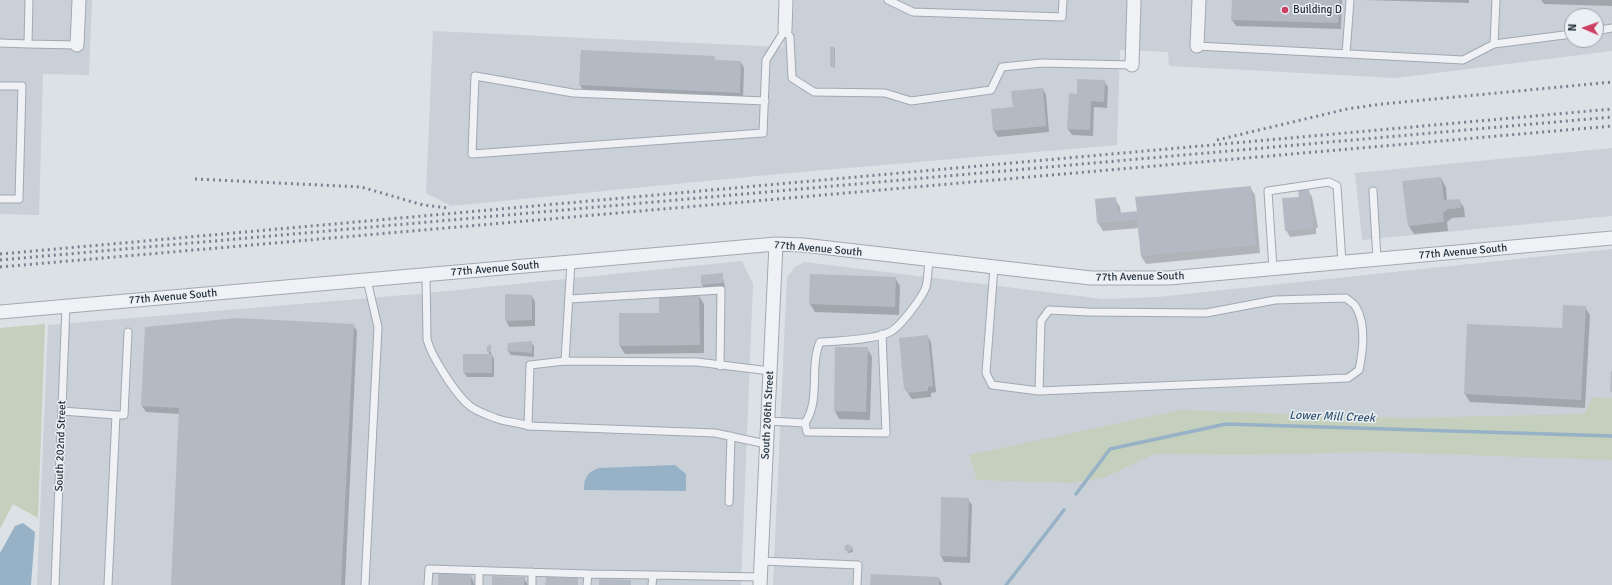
<!DOCTYPE html>
<style>
body{margin:0}
#map{position:relative;width:1612px;height:585px;overflow:hidden;background:#dce1e6;font-family:Signika,sans-serif}
canvas{display:block}
.north{position:absolute;left:1564px;top:8px;width:40px;height:40px;box-sizing:border-box;background:#ebf0f4;border:1px solid #9ca3aa;border-radius:50%;rotate:272deg;font-size:11px;font-weight:700;line-height:16px;text-align:center;color:#26303c}
.north::after{content:'';display:block;margin:auto;width:14px;height:18px;background:#cd3f61;clip-path:polygon(50% 0,100% 100%,50% 72%,0 100%)}
</style>
<div id="map">
<canvas width="1612" height="585"></canvas>
<div class="north">N</div>
</div>
<script>
const ctx = document.querySelector('canvas').getContext('2d');
ctx.lineJoin = 'round';
function fill(path, color) { ctx.fillStyle = color; ctx.fill(path, 'evenodd'); }
function strokePath(path, color, width, dash) { ctx.strokeStyle = color; ctx.lineWidth = width; ctx.lineCap = dash ? 'butt' : 'round'; ctx.setLineDash(dash || []); ctx.stroke(path); }
function label(font, color, halo, rows, align = 'center') {
  ctx.font = font + ' Signika,sans-serif'; ctx.lineWidth = 3; ctx.setLineDash([]); ctx.textBaseline = 'middle'; ctx.strokeStyle = halo; ctx.fillStyle = color; for (const [text, x, y, turn = 0] of rows) {
    ctx.save(); ctx.translate(x, y); ctx.rotate((+turn || 0) * Math.PI / 180); ctx.textAlign = isNaN(turn) ? turn : align; if (halo) ctx.strokeText(text, 0, 0); ctx.fillText(text, 0, 0); ctx.restore();
  }
}
fill(new Path2D(`
 M0 0H92L89 75 43 74 39 215 0 214Z
 M794 0H1612V51L1396 78 1169 66 1168 52 1120 50 1117 145 778 174 451 206 426 193 433 31 783 47 784 35H792ZM1572 16H1596V40H1572Z
 M1612 148V216L1362 240 1355 173Z
 M1612 249V585H773L787 277 795 267 805 262 1103 299 1157 297Z
 M742 261 753 284 741 585H37L48 325 417 294Z`), '#cad0d8');
fill(new Path2D(`
 M45 324 38 518 13 504 0 529V328Z
 M1593 397 1612 398V460L1378 452 1242 455 1155 454 1103 478 1071 483 977 480 969 455 1180 410 1405 418 1584 414Z`), '#c4d0bd');
fill(new Path2D(`
 M675 465 686 474V491L584 490C584 478 587 472 599 468Z
 M23 523 35 532 31 585H0V553L15 526Z`), '#97b2c7');
fill(new Path2D(`
 M1233 0H1342L1341 29 1236 26 1232 20Z
 M1363 0H1469V3Z
 M1541 0H1612V6L1544 4Z
 M834 48 835 50V68L831 66Z
 M581 51 714 57 716 61 741 62 744 68 743 99 584 91 580 85Z
 M1104 81 1108 87 1107 108 1094 107 1093 136 1072 135 1068 129 1070 94 1078 95Z
 M1043 89 1046 95 1049 132 998 137 994 131 1014 108Z
 M1441 178 1446 187 1447 201 1459 200 1464 208 1465 217 1452 218 1447 222 1448 231 1414 234 1409 226Z
 M1250 187 1255 195 1260 253 1146 264 1141 256 1139 228 1103 231 1098 223 1096 200 1115 199 1120 207 1121 214 1138 212Z
 M1308 190 1312 197 1318 228H1316V234L1290 237 1286 230 1300 197Z
 M722 274 725 287 705 289 702 285Z
 M895 278 900 286 899 315 815 312 810 304Z
 M532 296 535 302V326L509 327 506 320Z
 M699 296 704 304V353L625 354 620 346 660 314Z
 M1585 307 1590 315 1585 408 1470 402 1465 394 1468 325 1563 329Z
 M353 325 357 331 345 585H172L180 414 146 412 142 406Z
 M927 336 931 342 936 392 931 393V397L912 399 905 389 900 339Z
 M531 342 534 346V357L511 355 508 351 509 344Z
 M491 346V353L494 359V377H467L464 373 490 355 488 351Z
 M867 348 872 357 870 420 839 419 835 411Z
 M942 498 968 499 972 505 970 563 944 562 941 556Z
 M846 546 852 547 853 552 848 553Z
 M471 576 475 585H439Z
 M524 578 528 585H493Z
 M939 578 942 585H871Z`), '#0003');
strokePath(new Path2D(`
 M1076 494 1110 449 1226 424 1612 436
 M1006 585 1064 510`), '#97b2c7', 3.5);
fill(new Path2D(`
 M1232 0H1339L1338 23 1231 20Z
 M830 47H834L835 67H830Z
 M581 50 715 56V60L741 61 740 93 579 85Z
 M1077 79 1105 80 1104 102 1091 101 1090 130 1067 129 1069 93 1077 94Z
 M1043 88 1046 126 993 131 991 109 1013 107 1011 91Z
 M1441 177 1444 200 1460 199 1461 208 1448 209 1443 213 1444 222 1408 226 1402 181Z
 M1251 186 1256 245 1141 256 1137 220 1097 223 1095 199 1116 197 1117 213 1137 211 1135 197Z
 M1309 189 1312 216H1314L1313 228 1285 231 1282 198 1299 197 1298 190Z
 M723 273V283L701 285V275Z
 M810 274 896 277 895 307 809 304Z
 M505 294 532 295V320L505 321Z
 M659 295H699L700 345 619 346V313H659Z
 M1563 305 1586 306 1581 400 1464 394 1467 324 1562 328Z
 M237 318 354 324 341 585H171L179 408 141 406 145 327Z
 M928 335 933 386 928 387V391L907 393V389H904L899 338Z
 M532 341V353L507 351 508 343Z
 M489 344 491 345V352H487V346H489Z
 M835 347H868L866 412 834 411Z
 M463 354H492V373H463Z
 M1611 371H1612V392H1610Z
 M941 497 969 498 967 557 940 556Z
 M844.5 548a3.5 3.5 0 1 1 7 0a3.5 3.5 0 1 1-7 0Z
 M438 573 471 575V585H438Z
 M871 574 939 577V585H870Z
 M492 576 525 577 524 585H492Z
 M546 577 578 578V585H545Z
 M599 579 631 580V585H599Z`), '#b3bac3');
const service = new Path2D(`
 M888 0 913 12 1062 17 1063 0
 M1496 0 1494 44 1572 34
 M1596 31 1612 28
 M0 43 28 44 29 0
 M28 44 77 45
 M1197 46 1463 60 1494 44
 M1346 54 1350 0
 M0 86H22L19 199H0
 M765 101 573 93 475 76 472 154 763 133 766 60 785 30 790 37 792 78 814 92 885 93 911 101 991 90 1002 67 1042 63 1132 65
 M1373 191 1377 259
 M571 262 565 361 697 362 770 371
 M994 267 986 373 992 385 1039 391 1348 378 1359 370C1363 351 1366 324 1356 307 1354 303 1349 301 1346 298L1275 300 1206 313 1088 312 1049 310 1041 321 1039 391
 M1273 269 1268 191 1329 182 1337 186 1342 263
 M426 275 427 339C431 356 456 395 470 406 476 411 487 415 495 418 505 422 517 422 528 426
 M569 299 721 290 720 366
 M882 334 886 433 807 432 805 423C821 400 809 367 820 342 838 341 874 340 890 332 900 327 922 298 926 287 928 278 928 269 929 260
 M565 361 530 365 528 426 715 433 766 444
 M62 411 116 415 108 585
 M116 415H124L128 332
 M768 421 805 423
 M729 502 731 436
 M761 561 858 565 857 585
 M55 585 66 306
 M365 585 378 327 367 280
 M428 585 429 569 588 574
 M479 585V571
 M532 585V572
 M587 585 588 574 653 575
 M652 585 653 575 760 577`);
const minor = new Path2D(`
 M785 30 786 0
 M77 45 79 0
 M1197 46 1199 0
 M1132 65 1134 0
 M0 312 776 244 803 245 1091 278H1169L1612 238
 M760 585 776 244`);
strokePath(service, '#a2a8b0', 9);
strokePath(minor, '#a2a8b0', 15);
strokePath(service, '#eff1f5', 7);
strokePath(minor, '#eff1f5', 13);
strokePath(new Path2D(`
 M1217 140 1347 109 1382 104 1612 82
 M195 179 361 187 423 205 449 208
 M0 254 1612 109
 M0 260 1612 117
 M0 267 1612 126`), '#768290', 3, [2, 4]);
for (const [x, y, r, color] of [
 [1285,10,4,"#cd3f61"]
]) { const dot = new Path2D(); dot.arc(x, y, r, 0, 2 * Math.PI); ctx.fillStyle = color; ctx.fill(dot); strokePath(dot, '#ebf0f4', 1.5); }
label('11px', '#26303c', '#ebf0f4', [
 ["Building D",1293,10]
], 'left');
label('11px', '#26303c', '#ebf0f4', [
 ["77th Avenue South",818,249,5],
 ["77th Avenue South",1463,252,-5],
 ["77th Avenue South",495,269,-5],
 ["77th Avenue South",1140,277,-1],
 ["77th Avenue South",173,297,-5],
 ["South 206th Street",768,415,-87],
 ["South 202nd Street",61,446,-88]
]);
label('italic 12px', '#315270', '#ebf0f4', [
 ["Lower Mill Creek",1332,417,2]
]);
</script>
